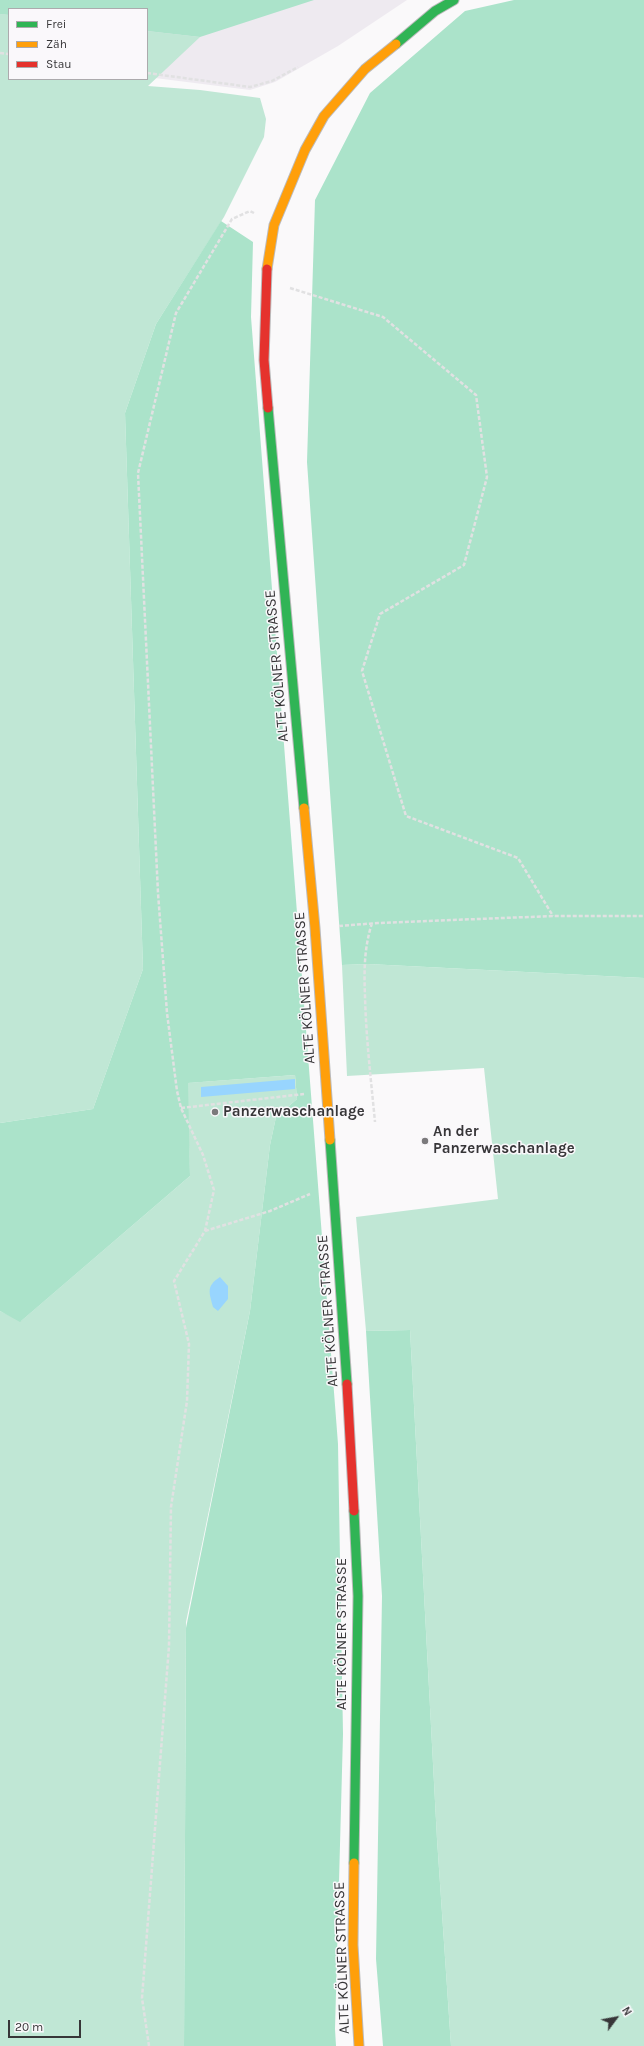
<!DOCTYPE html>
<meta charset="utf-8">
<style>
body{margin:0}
#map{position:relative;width:644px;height:2046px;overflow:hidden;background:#faf9fa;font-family:Karla,sans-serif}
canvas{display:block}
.legend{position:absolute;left:8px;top:8px;width:140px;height:72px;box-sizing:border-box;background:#faf8fb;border:1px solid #acaaad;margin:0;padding:5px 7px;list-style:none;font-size:12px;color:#373638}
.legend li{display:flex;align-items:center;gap:8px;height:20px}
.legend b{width:20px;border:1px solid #acaaad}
.north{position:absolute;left:596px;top:1998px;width:40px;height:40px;-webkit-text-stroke:3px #faf8fb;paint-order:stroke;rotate:58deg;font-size:11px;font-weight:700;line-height:16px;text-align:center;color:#373638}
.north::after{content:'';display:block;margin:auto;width:14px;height:18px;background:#373638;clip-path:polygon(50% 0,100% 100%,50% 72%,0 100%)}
.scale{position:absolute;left:8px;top:2020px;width:73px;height:18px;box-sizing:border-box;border:2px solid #373638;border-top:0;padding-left:5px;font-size:12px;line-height:14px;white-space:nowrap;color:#373638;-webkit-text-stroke:3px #faf8fb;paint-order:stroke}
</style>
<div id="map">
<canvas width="644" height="2046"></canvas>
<ul class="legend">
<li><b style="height:5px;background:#30b455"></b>Frei</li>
<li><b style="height:5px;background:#ff9f0a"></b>Zäh</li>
<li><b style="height:5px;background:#e5322d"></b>Stau</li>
</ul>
<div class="north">N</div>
<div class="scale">20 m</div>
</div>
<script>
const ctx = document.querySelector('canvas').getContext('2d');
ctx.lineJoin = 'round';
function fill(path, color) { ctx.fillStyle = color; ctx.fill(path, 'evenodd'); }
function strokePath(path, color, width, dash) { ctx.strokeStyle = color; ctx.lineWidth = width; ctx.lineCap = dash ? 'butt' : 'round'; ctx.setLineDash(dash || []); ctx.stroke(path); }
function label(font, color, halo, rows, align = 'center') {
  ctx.font = font + ' Karla,sans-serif'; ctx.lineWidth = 3; ctx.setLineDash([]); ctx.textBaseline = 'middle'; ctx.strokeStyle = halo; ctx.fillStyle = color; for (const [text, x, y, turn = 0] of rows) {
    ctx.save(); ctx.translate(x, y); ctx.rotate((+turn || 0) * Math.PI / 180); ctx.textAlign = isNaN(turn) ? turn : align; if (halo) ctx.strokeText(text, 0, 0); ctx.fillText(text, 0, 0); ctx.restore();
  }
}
fill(new Path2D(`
 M0 0H407L338 46 275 82 250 90 147 77V9H9V59L0 58Z`), '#eeeaf0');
fill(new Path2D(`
 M0 14 9 15V79H147V31L200 37 148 86 200 90 260 98 266 119 264 137 224 217 156 324 125 413 143 969 93 1109 0 1123Z
 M368 964 644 978V2046H451L437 1839 410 1330 366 1331 356 1217 498 1199 484 1068 347 1076 342 965Z
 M295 1075 297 1099 276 1117 270 1145 250 1311 186 1622 184 2046H0V1311L21 1321 190 1176 187 1083Z`), '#c0e7d5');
fill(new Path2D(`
 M0 0H314L200 37 147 31V9H9V15L0 14Z
 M514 0H644V978L368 964 342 965 307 462 315 200 370 93 465 11Z
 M221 221 253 242 251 317 338 1444 343 1734 335 2029 336 2046H184L186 1628 250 1311 270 1145 276 1117 297 1099 295 1075 188 1083 190 1176 20 1322 0 1311V1123L93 1109 143 969 125 413 156 324Z
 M410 1330 437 1839 451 2046H383L376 1959 382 1596 366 1331Z`), '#abe3ca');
fill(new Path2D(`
 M295 1079V1089L201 1097V1087Z
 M220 1277 228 1286V1299L218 1311 213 1307C209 1292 206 1286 220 1277Z`), '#98d5fe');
const fast = new Path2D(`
 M396 44 435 11 454 0
 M268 408 304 808
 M330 1140 347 1384
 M354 1511 358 1596 354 1863`);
const slow = new Path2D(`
 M267 269 274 225 305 150 324 116 365 69 396 44
 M304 808 315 928 330 1140
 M354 1863 353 1945 359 2046`);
const jam = new Path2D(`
 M267 269 264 360 268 408
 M347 1384 354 1511`);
strokePath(fast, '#bcbbbc', 11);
strokePath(slow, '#bcbbbc', 11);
strokePath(jam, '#bcbbbc', 11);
strokePath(new Path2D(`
 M0 53 9 54
 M147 73 250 87 272 81 298 67
 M290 288 383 317 476 395 487 477 464 565 380 614 362 671 406 816 518 858 553 916
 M372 923C364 948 364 971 365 996 366 1038 371 1080 375 1122
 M339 926 378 923 553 916H644
 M181 1108 304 1094
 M205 1231 270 1211 310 1194
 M149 2046 142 1998 169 1646 171 1507 187 1401 189 1344 174 1281 205 1231 214 1190 203 1155 181 1108 177 1091 167 1013 158 893 138 473 176 313 232 219 250 211 254 213`), '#e1e1e2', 2.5, [4, 2]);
strokePath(fast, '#30b455', 9);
strokePath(slow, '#ff9f0a', 9);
strokePath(jam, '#e5322d', 9);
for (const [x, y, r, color] of [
 [215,1112,4,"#7b7a7c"],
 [425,1141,4,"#7b7a7c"]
]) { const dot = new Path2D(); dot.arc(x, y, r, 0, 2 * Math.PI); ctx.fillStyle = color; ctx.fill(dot); strokePath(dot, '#faf8fb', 1.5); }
label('15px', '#373638', '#faf8fb', [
 ["ALTE KÖLNER STRASSE",277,666,-95],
 ["ALTE KÖLNER STRASSE",305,988,-94],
 ["ALTE KÖLNER STRASSE",328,1311,-94],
 ["ALTE KÖLNER STRASSE",342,1634,-90],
 ["ALTE KÖLNER STRASSE",342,1958,-92]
]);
label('bold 15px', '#373638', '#faf8fb', [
 ["Panzerwaschanlage",223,1112],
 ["An der",433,1132],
 ["Panzerwaschanlage",433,1149]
], 'left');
</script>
